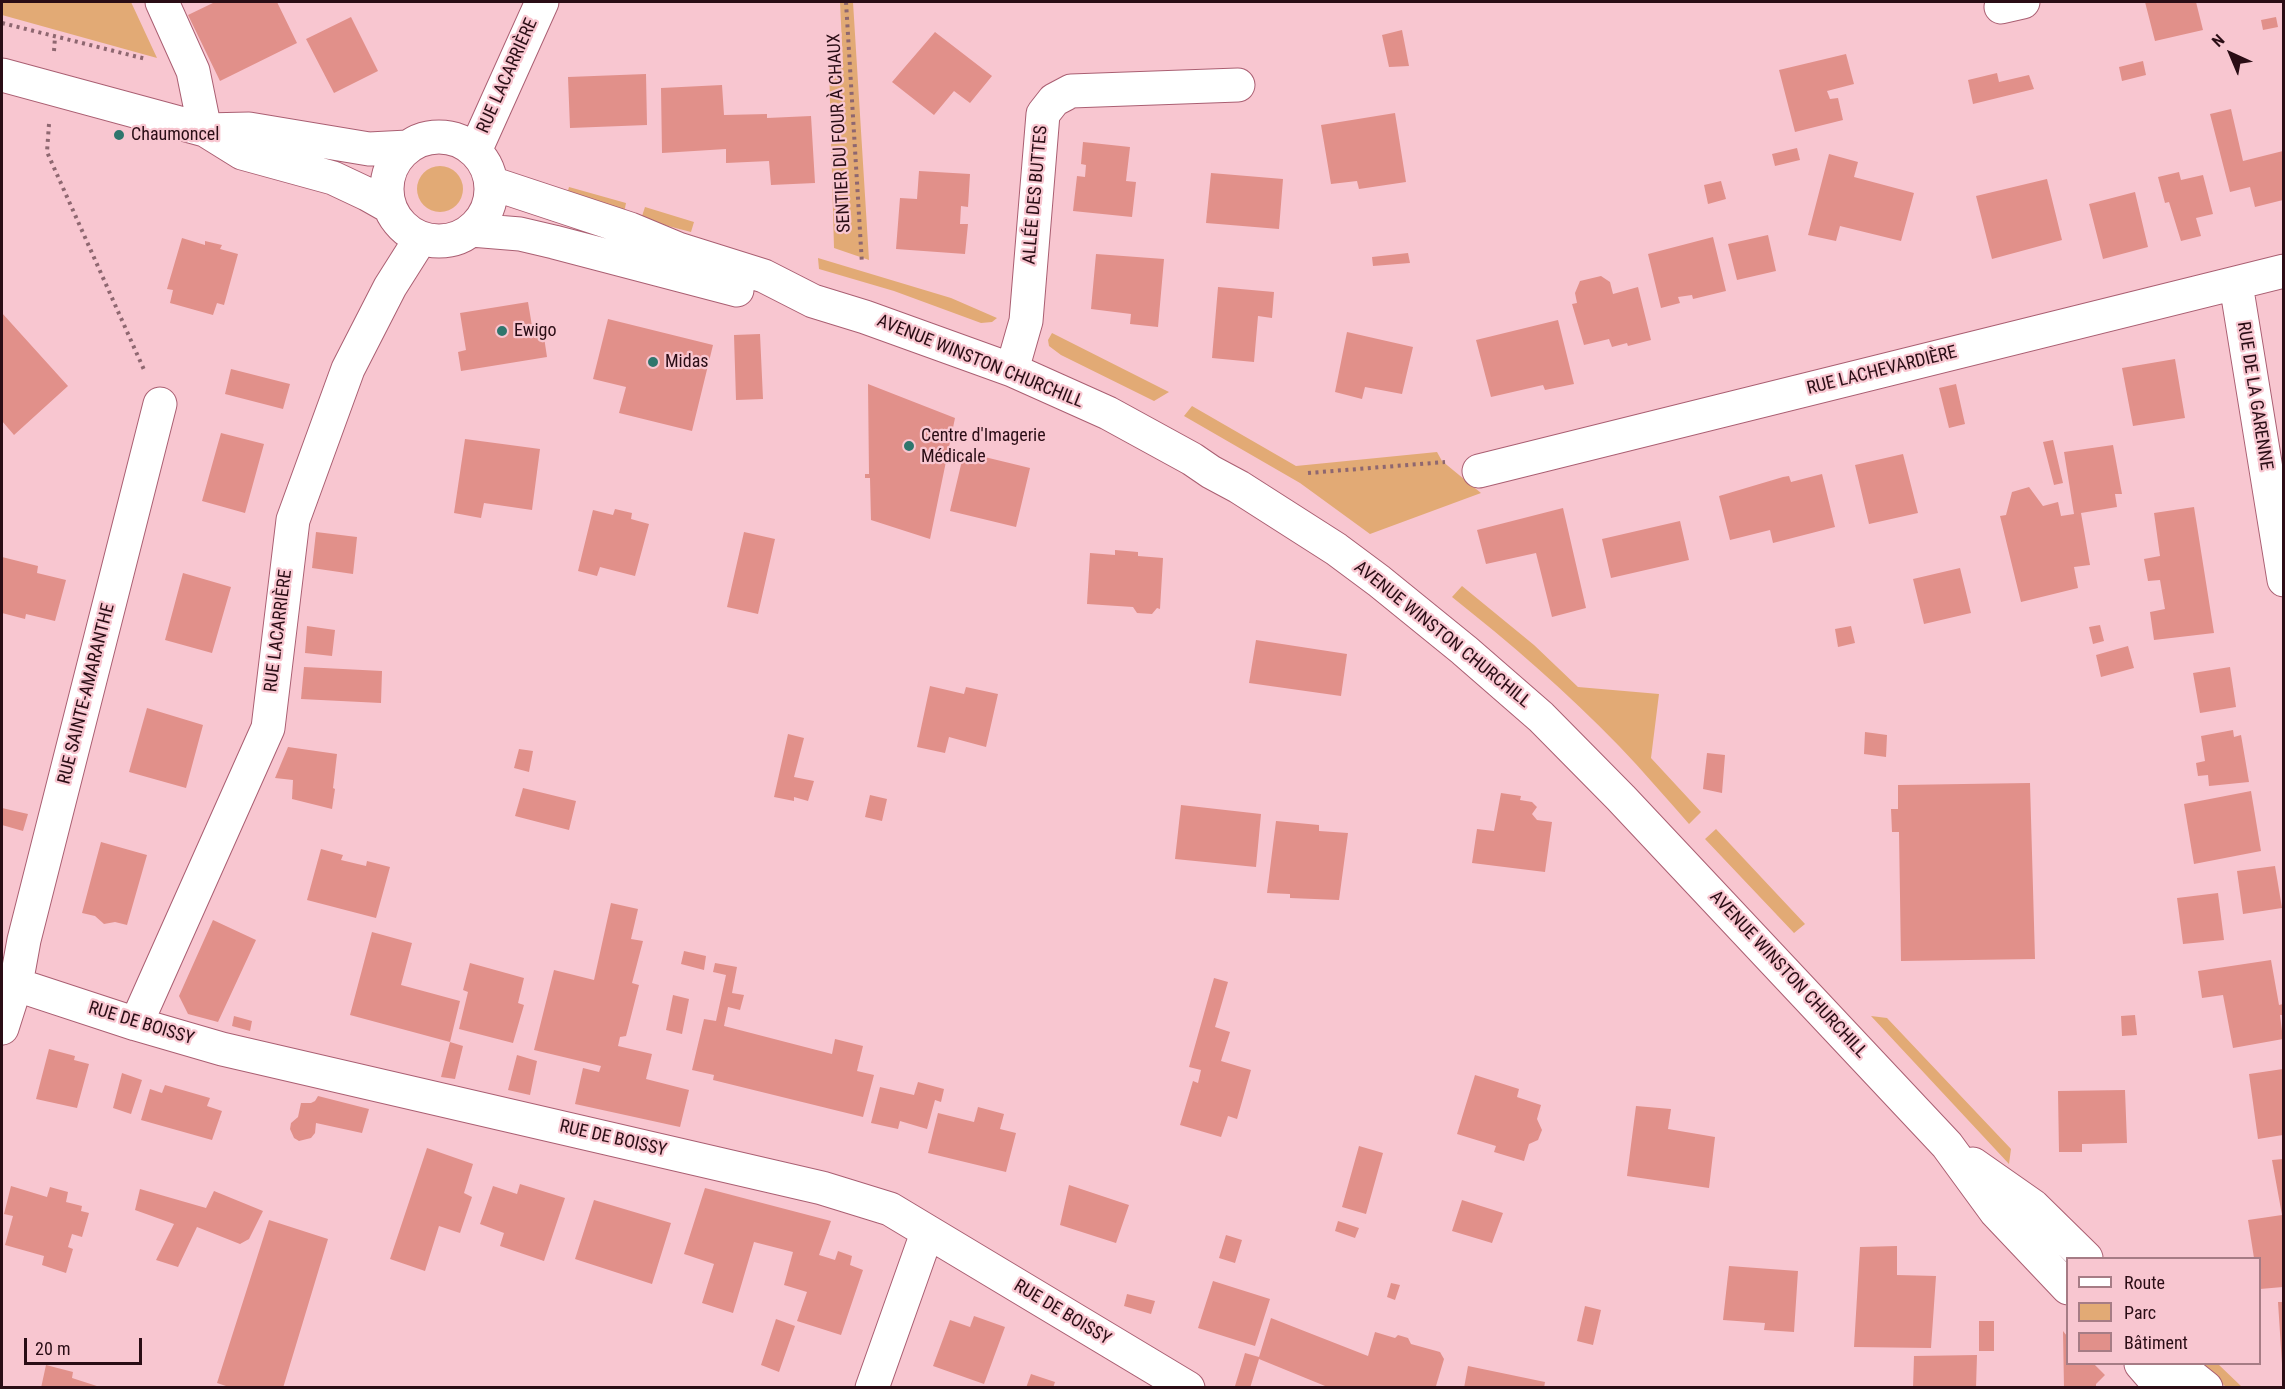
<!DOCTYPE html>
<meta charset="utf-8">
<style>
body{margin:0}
#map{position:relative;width:2285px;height:1389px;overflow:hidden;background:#f8c6d0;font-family:"Roboto Condensed",sans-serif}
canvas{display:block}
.frame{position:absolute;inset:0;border:3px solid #2a0d15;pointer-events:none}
.legend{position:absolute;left:2066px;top:1257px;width:195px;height:108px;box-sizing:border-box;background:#f8c6d0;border:2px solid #a67c85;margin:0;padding:8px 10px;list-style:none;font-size:18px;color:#2a0d15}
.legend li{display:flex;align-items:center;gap:12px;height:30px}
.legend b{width:30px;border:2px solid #a67c85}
.north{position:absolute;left:2201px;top:24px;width:60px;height:60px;-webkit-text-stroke:4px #f8c6d0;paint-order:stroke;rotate:316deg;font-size:16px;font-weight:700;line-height:24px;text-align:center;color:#2a0d15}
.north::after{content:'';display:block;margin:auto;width:21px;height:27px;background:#2a0d15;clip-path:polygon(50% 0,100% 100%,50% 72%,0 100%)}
.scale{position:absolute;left:24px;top:1338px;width:118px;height:27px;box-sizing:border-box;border:3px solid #2a0d15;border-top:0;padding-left:8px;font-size:18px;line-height:21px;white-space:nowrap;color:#2a0d15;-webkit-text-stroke:4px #f8c6d0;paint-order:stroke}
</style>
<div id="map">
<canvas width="2285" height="1389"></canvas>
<div class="frame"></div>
<ul class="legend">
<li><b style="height:8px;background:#fff"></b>Route</li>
<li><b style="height:16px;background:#e2aa75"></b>Parc</li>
<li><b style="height:16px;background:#e1908a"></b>Bâtiment</li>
</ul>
<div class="north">N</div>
<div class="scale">20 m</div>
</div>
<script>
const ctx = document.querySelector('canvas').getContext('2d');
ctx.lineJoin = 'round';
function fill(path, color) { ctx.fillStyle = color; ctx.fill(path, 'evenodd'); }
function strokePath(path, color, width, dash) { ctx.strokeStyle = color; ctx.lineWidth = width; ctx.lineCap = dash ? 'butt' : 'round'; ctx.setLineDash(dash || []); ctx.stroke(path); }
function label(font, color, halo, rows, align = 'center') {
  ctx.font = font + ' "Roboto Condensed",sans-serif'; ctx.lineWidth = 4.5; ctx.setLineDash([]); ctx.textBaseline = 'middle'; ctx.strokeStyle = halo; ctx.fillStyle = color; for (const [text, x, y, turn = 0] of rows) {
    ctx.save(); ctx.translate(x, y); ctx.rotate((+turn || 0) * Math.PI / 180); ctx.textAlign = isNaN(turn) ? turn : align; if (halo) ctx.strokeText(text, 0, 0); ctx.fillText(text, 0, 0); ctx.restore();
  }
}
fill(new Path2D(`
 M2 2H131L157 58 2 15Z
 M840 2H853L869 260 834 248 829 66 843 65Z
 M417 189a23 23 0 1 1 46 0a23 23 0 1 1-46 0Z
 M569 187 626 203 624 213 566 198Z
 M645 207 694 222 691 232 641 219Z
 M818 258 951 298 997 318 992 322 981 323 894 291 819 269Z
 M1052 333 1159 387 1169 392 1154 401 1061 355 1049 346 1048 340Z
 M1192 406 1296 466 1437 452 1442 461 1481 493 1370 534 1300 483 1184 416Z
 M1462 586 1534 645 1578 687 1659 694 1651 758 1701 812 1689 824C1666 798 1643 771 1619 746 1567 692 1510 643 1452 597Z
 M1716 829 1805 924 1794 933 1705 839Z
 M1871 1016 1887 1018 2011 1149 2009 1164Z
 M2201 1364H2218L2242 1387H2226Z`), '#e2aa75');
fill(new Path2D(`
 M215 2H277L297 43 220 81 188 15Z
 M2145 2H2196L2203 30 2155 41Z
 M351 17 378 71 334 93 306 39Z
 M2276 17 2278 27 2263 30 2261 20Z
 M1402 30 1409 66 1389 67 1382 35Z
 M935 32 992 76 970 103 954 91 934 115 892 82Z
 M1846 54 1854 84 1827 91 1830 99 1838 98 1843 120 1795 132 1779 70Z
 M2143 61 2146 75 2122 81 2119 67Z
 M1997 73 1999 82 2029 75 2034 89 1973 104 1968 80Z
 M646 74 647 125 570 128 568 77Z
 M722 85 724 115 767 114V118L811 116 815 183 771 185 769 161 726 163V149L662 153 661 88Z
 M2231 109 2243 161 2283 151V200L2255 207 2250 187 2230 192 2210 114Z
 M1395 113 1406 182 1359 189 1357 181 1331 184 1321 125Z
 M1083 142 1130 147 1126 181 1136 182 1132 217 1073 211 1077 176 1085 177 1086 165 1081 164Z
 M1797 148 1800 160 1775 166 1772 154Z
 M1829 154 1858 162 1854 177 1914 193 1901 241 1840 226 1836 241 1808 235Z
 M919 171 970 174 968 207 961 206 960 224H968L965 254 896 249 900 198 917 199Z
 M2179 172 2181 180 2203 175 2213 214 2196 218 2201 236 2181 241 2169 202 2165 203 2158 177Z
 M1211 173 1283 179 1279 229 1206 223Z
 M2047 179 2062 240 1992 259 1976 196Z
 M1721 181 1726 199 1708 204 1704 185Z
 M2135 192 2148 247 2103 259 2089 204Z
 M1768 235 1776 271 1737 280 1728 244Z
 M1713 237 1726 291 1693 299 1692 295 1678 297 1680 303 1661 308 1648 254Z
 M182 238 205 245V241L222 245 220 249 238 254 224 305 217 303 213 315 170 303 173 290 167 289Z
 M1408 253 1410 263 1373 266 1372 257Z
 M1096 254 1164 259 1158 327 1130 324 1131 314 1091 309Z
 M1601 276 1610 282 1613 294 1638 287 1651 340 1628 346 1627 343 1612 347 1609 339 1584 345 1572 304 1577 303 1575 293 1580 281Z
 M1218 287 1274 292 1272 318 1258 316 1254 362 1212 358Z
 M528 302 534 338 544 337 547 357 461 371 458 352 466 350 460 313Z
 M2 313 68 386 14 435 2 421Z
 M608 319 713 345 692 431 619 413 626 387 593 379Z
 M1558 320 1574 384 1545 390 1543 385 1491 397 1476 340Z
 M1347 332 1413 347 1402 394 1365 387 1362 399 1335 392Z
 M760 334 763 399 736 400 734 335Z
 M2175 359 2185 418 2133 426 2122 368Z
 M231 369 290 384 283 409 225 394Z
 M868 384 955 418 930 539 871 520 870 478H865V474H869Z
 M1956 384 1965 424 1949 428 1939 388Z
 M221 433 264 444 245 513 202 501Z
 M465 439 540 449 532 510 484 503 481 518 454 513Z
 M2053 440 2063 483 2054 485 2043 442Z
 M2113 445 2122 494H2115L2117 507 2081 513 2090 565 2074 567 2078 588 2021 602 2000 516 2006 515 2012 492 2029 487 2043 506 2058 502 2061 516 2074 514 2064 452Z
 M964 452 1030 468 1016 527 950 511Z
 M1903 454 1918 513 1869 524 1855 465Z
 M1822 474 1835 527 1773 543 1770 530 1730 540 1719 496 1783 477 1789 476 1791 482Z
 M2194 507 2214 633 2154 640 2150 612 2165 609 2160 580 2148 581 2144 559 2160 556 2154 513Z
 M1563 508 1586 608 1552 617 1536 553 1486 564 1477 530Z
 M615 509 632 513 631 519 649 524 635 576 600 567 597 576 578 571 593 510 613 515Z
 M1680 521 1689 560 1611 578 1602 539Z
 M316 532 357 537 353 574 312 568Z
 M744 532 775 539 758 614 727 607Z
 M1115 550 1138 552V556L1163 558 1160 609 1157 608 1152 614 1137 613 1133 607 1087 604 1090 553 1115 555Z
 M2 557 38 566 37 573 66 580 55 621 26 614 25 619 2 613Z
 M1960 568 1971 613 1924 624 1913 579Z
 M183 573 231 587 212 653 165 640Z
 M2100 625 2104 641 2093 644 2089 627Z
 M307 626 335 630 332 656 305 653Z
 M1851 626 1855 643 1838 647 1835 629Z
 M1256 640 1347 654 1341 696 1249 683Z
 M2128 646 2134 668 2101 677 2096 655Z
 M304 667 382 671 381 703 301 699Z
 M2230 667 2236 707 2200 713 2193 673Z
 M930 686 964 694 966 687 998 694 986 747 949 737 945 753 917 747Z
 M147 708 203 725 186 788 129 772Z
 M2233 730 2234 737 2241 735 2249 782 2209 786 2208 775 2198 776 2196 763 2205 761 2201 736Z
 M1865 732 1887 735 1886 757 1864 754Z
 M788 734 804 738 794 777 814 781 808 801 794 797V801L774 797Z
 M288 747 337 754 333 788 335 789 332 809 292 799 293 780 275 778Z
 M519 749 533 751 529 772 514 768Z
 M1707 753 1725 755 1722 793 1703 789Z
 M2030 783 2035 959 1901 961 1899 832H1892L1891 809H1898V785Z
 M523 788 576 801 569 830 515 816Z
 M2251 791 2261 851 2194 864 2184 804Z
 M1501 793 1521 796 1520 800 1532 802 1537 807 1532 814 1537 820 1552 822 1545 872 1472 863 1477 829 1494 831Z
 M870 795 887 799 882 821 865 817Z
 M1181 805 1261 814 1256 867 1175 859Z
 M2 808 28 814 23 831 2 825Z
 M1276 821 1319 825V831L1348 833 1339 900 1290 898V894L1267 893Z
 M101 842 147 855 127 925 115 922 104 924 95 916 82 913Z
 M321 849 343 855 341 860 366 866 367 861 390 867 376 918 307 900Z
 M2275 866 2282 908 2243 914 2237 871Z
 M2218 893 2224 940 2183 944 2177 898Z
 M611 903 638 909 631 939 643 941 632 983 639 985 626 1036 620 1037 618 1046 652 1054 646 1079 689 1090 680 1127 575 1104 583 1068 599 1072 601 1066 534 1050 554 970 594 980Z
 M213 920 256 940 218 1022 188 1014 179 996Z
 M372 932 412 943 401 985 460 1001 450 1042 463 1046 455 1079 441 1077 450 1042 350 1015Z
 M684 951 706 956 704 970 681 964Z
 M2271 960 2279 1005 2283 1004V1015H2280L2283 1039 2233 1048 2223 995 2202 998 2198 971Z
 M470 963 524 978 518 1003 524 1005 513 1043 459 1029 468 992 463 990Z
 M715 963 737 967 732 993 744 995 740 1010 728 1007 724 1026 832 1054 835 1039 863 1046 857 1071 874 1075 863 1117 713 1080 714 1075 692 1070 704 1019 716 1021 726 975 713 972Z
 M1214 978 1228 982 1215 1027 1230 1032 1221 1061 1251 1070 1237 1119 1228 1116 1221 1137 1180 1125 1193 1081 1198 1083 1201 1070 1189 1067Z
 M673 995 689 999 682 1034 666 1030Z
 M2135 1015 2137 1035 2122 1036 2121 1016Z
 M234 1016 252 1021 250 1031 232 1026Z
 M49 1049 75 1056 74 1060 89 1064 77 1108 36 1099Z
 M517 1055 537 1061 530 1095 508 1090Z
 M2283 1069V1135L2258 1139 2249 1074Z
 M122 1073 142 1080 131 1114 113 1108Z
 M1475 1075 1519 1089 1517 1097 1541 1105 1537 1119 1542 1130 1538 1140 1529 1144 1524 1161 1494 1152 1496 1146 1457 1134Z
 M918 1082 944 1089 941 1102 935 1100 927 1129 900 1121 898 1129 871 1123 880 1087 914 1095Z
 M165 1085 210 1098 207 1106 222 1111 212 1140 141 1120 150 1089 162 1093Z
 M2125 1090 2127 1143 2082 1144V1152H2059L2058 1091Z
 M318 1096 369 1109 362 1133 316 1123 315 1133 311 1138 299 1141 294 1138 290 1129 291 1123 298 1117 301 1103H311L315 1101Z
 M1636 1106 1671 1109 1668 1129 1715 1137 1709 1188 1627 1176Z
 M978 1107 1004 1114 1000 1129 1016 1133 1006 1172 928 1153 938 1113 974 1122Z
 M1359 1146 1383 1153 1366 1214 1342 1207Z
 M427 1148 473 1164 464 1193 472 1197 460 1233 439 1226 425 1271 390 1259Z
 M2283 1159V1287L2260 1289V1258H2254L2248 1220 2282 1215 2272 1160Z
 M520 1184 565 1198 544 1261 500 1246 504 1233 480 1224 493 1186 517 1194Z
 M1069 1185 1129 1205 1116 1243 1060 1225Z
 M11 1186 47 1197 50 1187 68 1192 66 1202 82 1206 81 1211 89 1213 82 1237 72 1234 68 1247 73 1249 66 1273 42 1265 44 1256 5 1245 13 1216 4 1214Z
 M705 1188 831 1221 819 1255 835 1260 838 1251 852 1256 850 1265 863 1270 841 1335 797 1321 807 1292 784 1285 793 1252 754 1242 733 1313 702 1303 714 1264 684 1254Z
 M140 1189 206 1208 214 1191 263 1211 249 1239 240 1244 197 1227 178 1267 156 1260 174 1224 135 1210Z
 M594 1200 671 1223 652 1284 575 1259Z
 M1462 1200 1503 1213 1492 1243 1452 1231Z
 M269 1220 328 1239 283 1388H232L217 1383Z
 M1338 1221 1359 1228 1355 1238 1335 1231Z
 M1226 1235 1242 1240 1235 1263 1219 1258Z
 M1897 1246V1275L1936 1276 1931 1348 1854 1347 1860 1247Z
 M1729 1266 1798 1271 1794 1332 1764 1330 1765 1323 1723 1320Z
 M1213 1281 1270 1299 1255 1346 1198 1328Z
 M1391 1283 1400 1285 1395 1300 1387 1297Z
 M1127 1294 1155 1301 1151 1314 1124 1306Z
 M2278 1302H2283V1364H2282Z
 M1585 1306 1601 1310 1593 1345 1577 1341Z
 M974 1316 1005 1327 984 1384 933 1366 950 1320 970 1327Z
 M1271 1318 1368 1356 1375 1332 1395 1338 1398 1335 1408 1338 1411 1344 1440 1352 1444 1359 1436 1386 1330 1388 1259 1359 1250 1388H1237L1235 1386 1245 1353 1259 1357Z
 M776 1319 795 1326 779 1372 761 1365Z
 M1979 1321H1994V1351H1979Z
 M2063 1331 2067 1336V1364H2094L2105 1375 2096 1384V1388H2064Z
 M1977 1355 1976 1388H1913L1914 1356Z
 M46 1365 73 1372 72 1378 103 1388H41Z
 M1468 1366 1545 1382 1544 1388H1464Z
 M1031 1374 1055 1382 1053 1388H1026Z`), '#e1908a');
const minor = new Path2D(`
 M162 2 193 71 205 130
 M2001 7 2023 2
 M2 75 205 130 242 153 333 178 367 194 390 207
 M205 130 249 129 369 149 408 147
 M387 189a52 52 0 1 1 104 0a52 52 0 1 1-104 0Z
 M475 151 542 2
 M491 183 630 229 678 249 764 276 813 301 865 317 1012 370 1108 413 1192 459 1211 472 1239 487 1336 549 1379 581 1464 650 1541 717 1621 798 1947 1145 1996 1212 2068 1288
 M471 230 520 234 554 242 737 290
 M2236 284 2284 580
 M1012 370 1026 321 1043 114 1054 100 1071 91 1238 85
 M1479 471 2284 271
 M2 980 136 1024 222 1049 822 1188 890 1209 1188 1388
 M136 1024 268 728 293 520 348 369 390 287 421 238
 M2 1028 16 984 24 940 160 404
 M1973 1164 2033 1206 2086 1258
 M2141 1364 2162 1388
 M2176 1364 2206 1388
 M872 1388 927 1233`);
strokePath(minor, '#aa5f72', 35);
strokePath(new Path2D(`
 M846 2 862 264
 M2 23 146 59
 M54 51 55 37
 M49 124 47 152 145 372
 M1308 473 1445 462`), '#8e6770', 4, [3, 4.5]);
strokePath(minor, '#fff', 33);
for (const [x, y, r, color] of [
 [119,135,6,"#2f766d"],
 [502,331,6,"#2f766d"],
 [653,362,6,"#2f766d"],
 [909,446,6,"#2f766d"]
]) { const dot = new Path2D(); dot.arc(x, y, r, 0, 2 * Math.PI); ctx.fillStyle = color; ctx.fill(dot); strokePath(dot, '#f8c6d0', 2); }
label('18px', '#2a0d15', '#f8c6d0', [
 ["RUE LACARRIÈRE",508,76,-66],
 ["SENTIER DU FOUR À CHAUX",840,133,-93],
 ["ALLÉE DES BUTTES",1036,195,-85],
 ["AVENUE WINSTON CHURCHILL",980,362,22],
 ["RUE LACHEVARDIÈRE",1882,371,-14],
 ["RUE DE LA GARENNE",2254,396,81],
 ["RUE LACARRIÈRE",279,631,-83],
 ["AVENUE WINSTON CHURCHILL",1442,635,39],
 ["RUE SAINTE-AMARANTHE",87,694,-76],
 ["AVENUE WINSTON CHURCHILL",1788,975,47],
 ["RUE DE BOISSY",141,1024,17],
 ["RUE DE BOISSY",613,1139,13],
 ["RUE DE BOISSY",1062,1313,31]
]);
label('18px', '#2a0d15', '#f8c6d0', [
 ["Chaumoncel",131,135],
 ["Ewigo",514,331],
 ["Midas",665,362],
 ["Centre d'Imagerie",921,436],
 ["Médicale",921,457]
], 'left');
</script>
